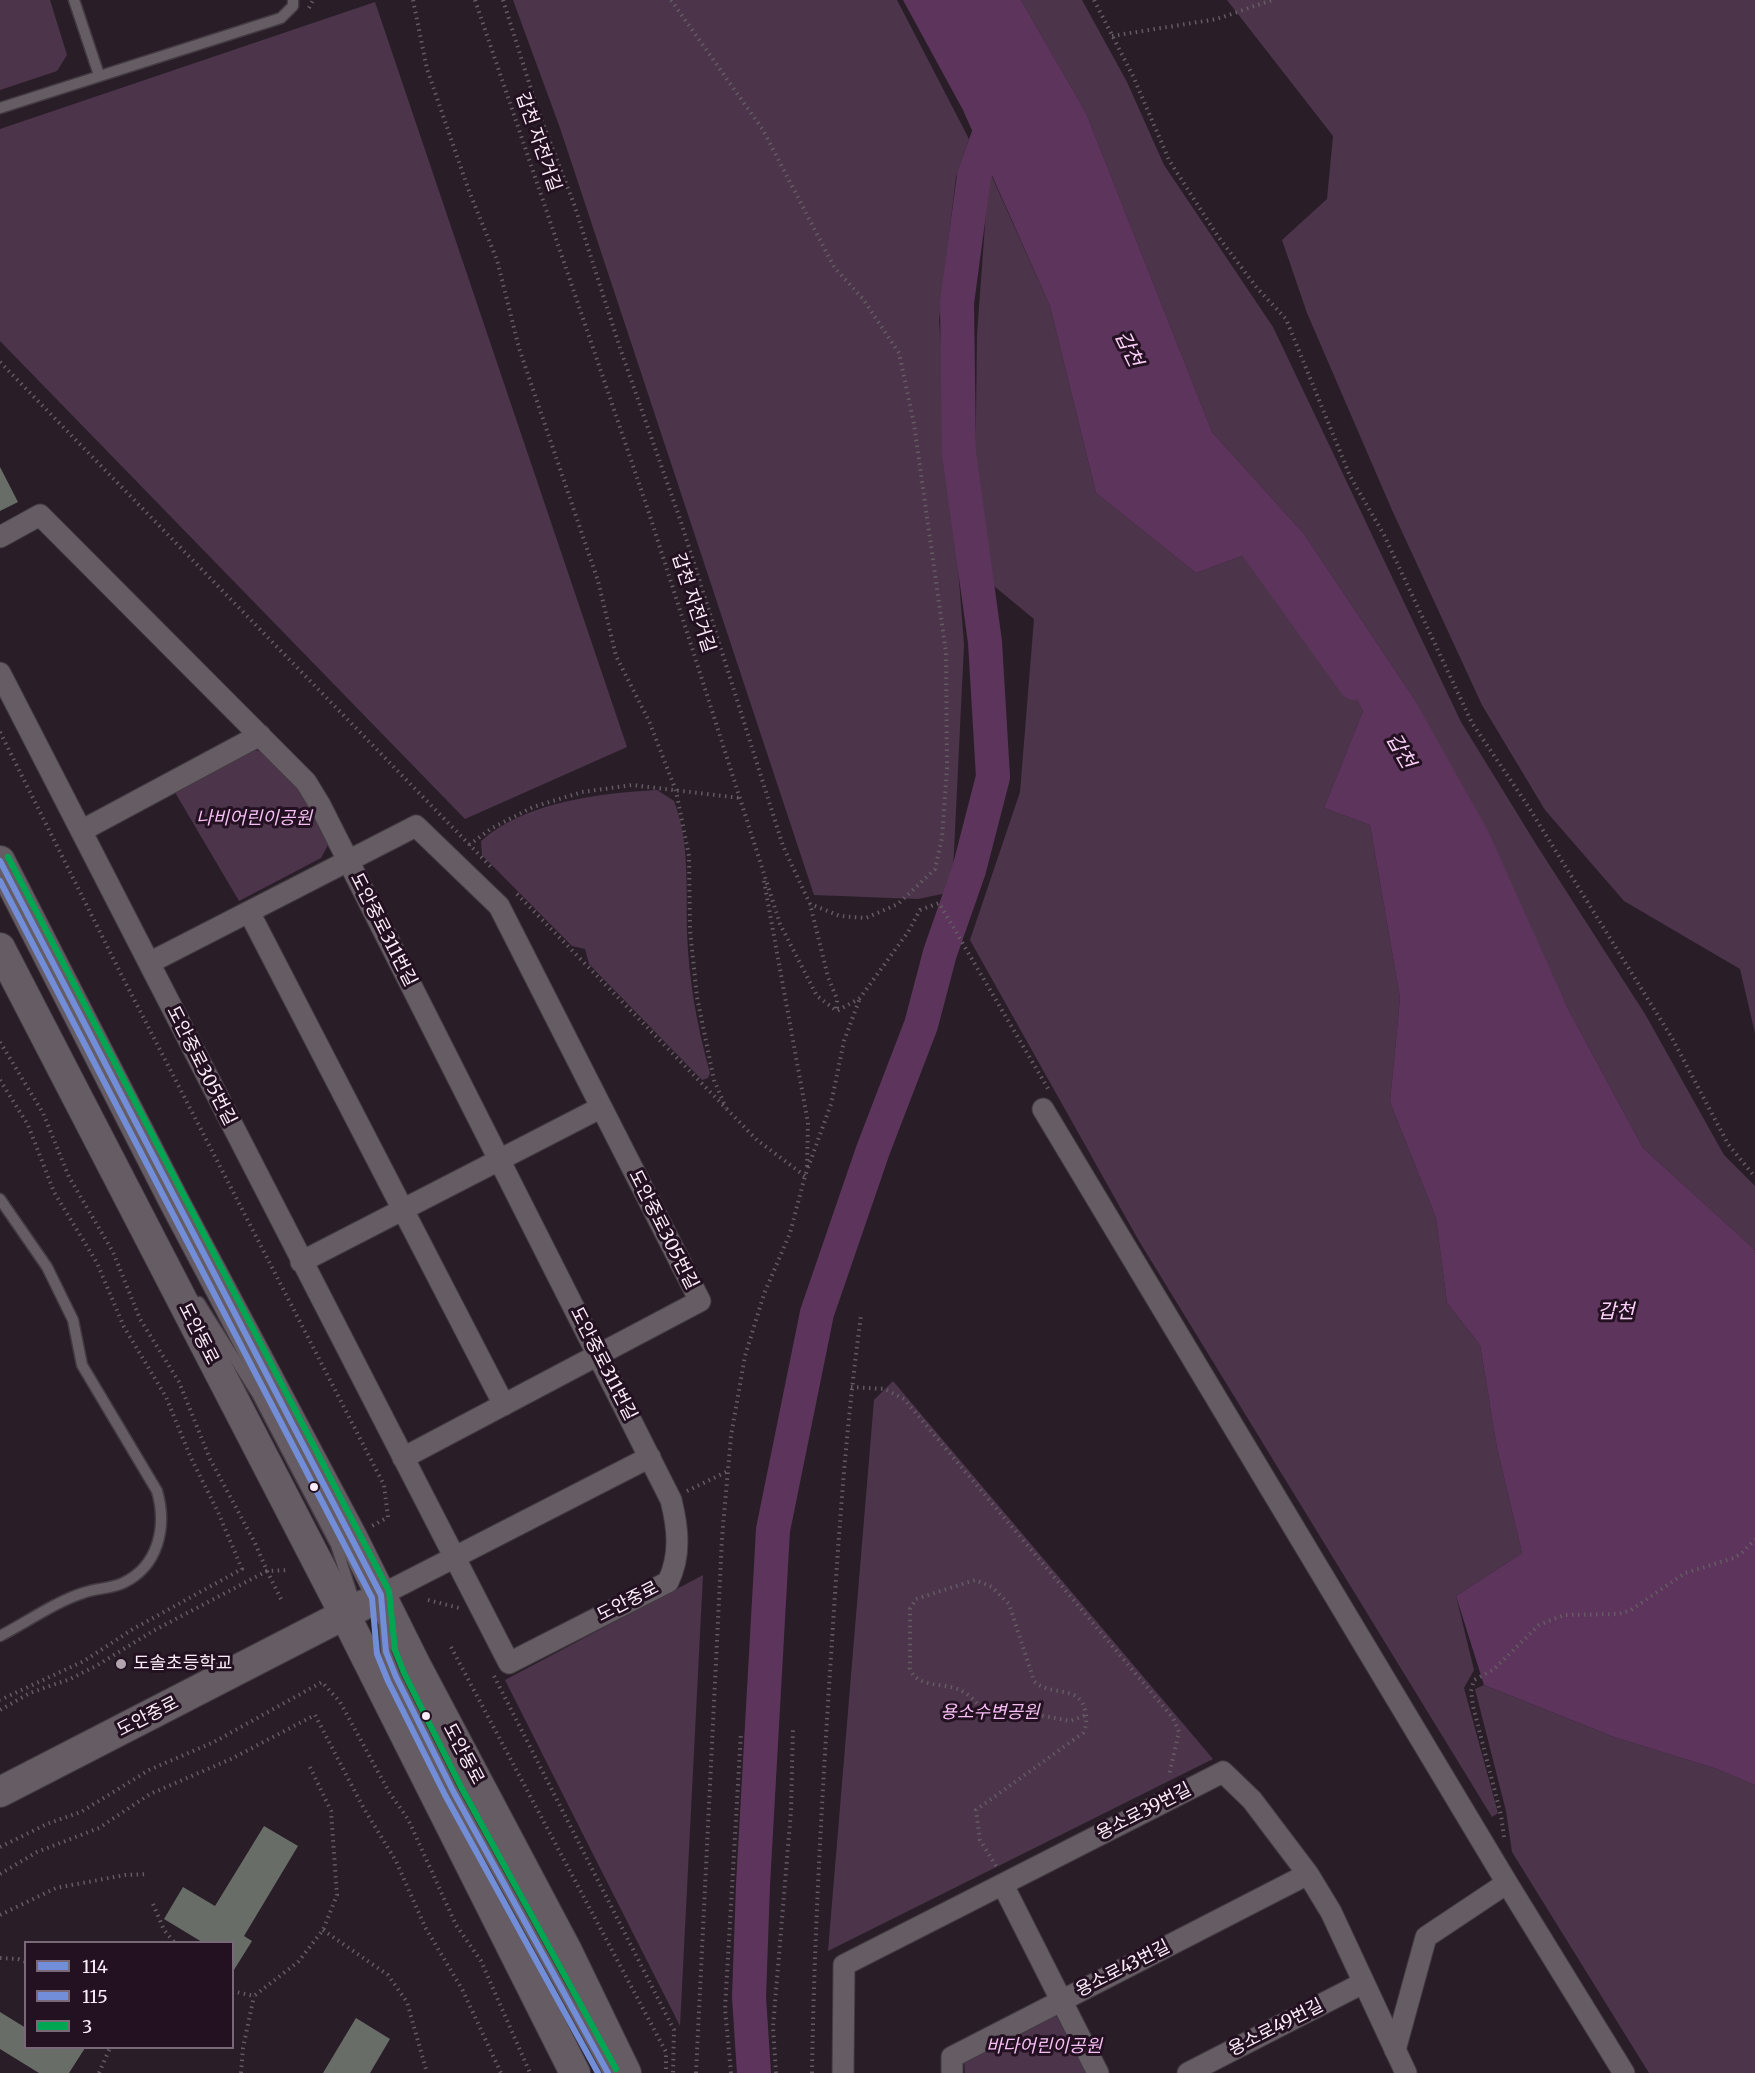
<!DOCTYPE html>
<meta charset="utf-8">
<style>
body{margin:0}
#map{position:relative;width:1755px;height:2073px;overflow:hidden;background:#291e28;font-family:Merriweather,serif}
canvas{display:block}
.legend{position:absolute;left:24px;top:1941px;width:210px;height:108px;box-sizing:border-box;background:#231122;border:2px solid #796978;margin:0;padding:8px 10px;list-style:none;font-size:18px;color:#faecf8}
.legend li{display:flex;align-items:center;gap:12px;height:30px}
.legend b{width:30px;border:2px solid #796978}
</style>
<div id="map">
<canvas width="1755" height="2073"></canvas>
<ul class="legend">
<li><b style="height:8px;background:#728ed8"></b>114</li>
<li><b style="height:8px;background:#728ed8"></b>115</li>
<li><b style="height:8px;background:#00a651"></b>3</li>
</ul>
</div>
<script>
const ctx = document.querySelector('canvas').getContext('2d');
ctx.lineJoin = 'round';
function fill(path, color) { ctx.fillStyle = color; ctx.fill(path, 'evenodd'); }
function strokePath(path, color, width, dash) { ctx.strokeStyle = color; ctx.lineWidth = width; ctx.lineCap = dash ? 'butt' : 'round'; ctx.setLineDash(dash || []); ctx.stroke(path); }
function label(font, color, halo, rows, align = 'center') {
  ctx.font = font + ' Merriweather,"Noto Sans KR",serif'; ctx.lineWidth = 6; ctx.setLineDash([]); ctx.textBaseline = 'middle'; ctx.strokeStyle = halo; ctx.fillStyle = color; for (const [text, x, y, turn = 0] of rows) {
    ctx.save(); ctx.translate(x, y); ctx.rotate((+turn || 0) * Math.PI / 180); ctx.textAlign = isNaN(turn) ? turn : align; if (halo) ctx.strokeText(text, 0, 0); ctx.fillText(text, 0, 0); ctx.restore();
  }
}
fill(new Path2D(`
 M0 0H50L67 55 57 71 0 90Z
 M513 0H897L969 139 956 177 939 320 964 645 952 892 918 899 814 895 560 128Z
 M1021 0H1082L1127 82 1164 165 1273 327 1461 722 1534 841 1645 1014 1724 1155 1755 1186V1250L1643 1148 1567 1007 1413 697 1304 534 1212 432 1086 113Z
 M1227 0H1755V1033L1740 969 1624 901 1545 810 1482 705 1392 510 1307 313 1282 240 1327 199 1333 136Z
 M375 2 627 747 465 819 0 341V129Z
 M989 170 1050 306 1096 493 1196 573 1274 544 1363 711 1324 808 1370 825 1400 998 1390 1102 1436 1218 1447 1303 1480 1345 1497 1448 1522 1553 1456 1596 1474 1670 1464 1688 1498 1813 1492 1817 1139 1241 970 940 1020 792 1034 619 994 586 975 498 977 335Z
 M250 749C289 754 313 814 328 845L321 858 239 901 173 789Z
 M657 790 674 801C690 843 686 889 687 933 689 982 697 1026 710 1073L708 1078 702 1080 589 964 585 949 572 946 482 855 481 841C525 802 600 793 657 790Z
 M893 1381 1213 1759 828 1951 874 1400Z
 M703 1575 680 2026 505 1680Z
 M1484 1685 1614 1737 1717 1769 1755 1785V2073H1649L1512 1852 1506 1811 1475 1689Z
 M1050 2014 1057 2017 1086 2073H965L964 2060Z`), '#4c344b');
fill(new Path2D(`
 M903 0H1021L1086 113 1212 432 1304 534 1413 697 1488 831 1567 1007 1643 1148 1755 1250V1785L1717 1769 1614 1737 1484 1685 1456 1596 1522 1553 1497 1448 1480 1345 1447 1303 1436 1218 1390 1102 1400 998 1370 825 1324 808 1363 711 1274 544 1196 573 1096 493 1050 306 963 110Z`), '#5d355c');
strokePath(new Path2D(`
 M1232 512 1355 683
 M754 2073 749 1997 753 1885 773 1530 817 1313 873 1150 921 1025 940 953 969 870 993 777 985 642 959 453 957 303 974 176 989 134 1008 117`), '#5d355c', 34);
fill(new Path2D(`
 M0 467 18 502 0 511Z
 M264 1826 298 1846 244 1936 252 1941 232 1973V1942H202L164 1919 183 1887 215 1906Z
 M0 2012 26 2028V2048H85L69 2073H39L0 2049Z
 M356 2018 390 2039 370 2073H323Z`), '#686d67');
const lane = new Path2D(`
 M74 0 99 75
 M0 108 281 18 293 6V0
 M0 1199 47 1267 73 1320 82 1365 157 1491C167 1526 159 1566 123 1583 110 1589 96 1588 83 1593 55 1602 27 1622 0 1636
 M199 1302 257 1394 336 1545 352 1594 347 1607
 M384 1625 386 1652 395 1675 453 1791 608 2073`);
const street = new Path2D(`
 M0 537 40 515 306 782 320 805 671 1500C678 1528 681 1555 668 1582L509 1663 0 673
 M81 831 260 735
 M249 912 504 1405
 M149 963 416 826 499 906 700 1301 403 1458
 M1043 1109 1507 1883 1624 2073
 M301 1262 600 1108
 M381 1595 650 1457
 M1003 1885 1098 2073
 M1395 2050 1426 1937 1507 1883
 M843 2073 844 1965 1223 1772 1252 1800 1308 1874 1331 1912 1406 2073
 M952 2073V2057L1308 1874
 M1188 2073 1363 1983`);
const secondary = new Path2D(`
 M0 861 175 1203 352 1537 415 1664 567 1951 626 2073
 M0 948 345 1615 575 2073
 M0 1792 363 1605`);
strokePath(lane, '#433a42', 13);
strokePath(street, '#433a42', 23);
strokePath(secondary, '#433a42', 32);
strokePath(new Path2D(`
 M413 0 427 69 469 191 497 260 519 348 598 581 616 656 649 721 676 791 689 856 690 930 697 997 714 1080 726 1108
 M475 0 648 510 780 924 817 996 837 1011 860 998 908 932 920 910 939 903 1050 1092
 M503 0 537 108 574 204 620 348 681 522 783 846 810 904 828 977 837 999V1010
 M671 0 763 130 834 267 863 299 899 353 914 424 946 653 947 768 942 838 935 869 898 904 866 918 840 916 810 904
 M1094 0 1133 76 1169 160 1217 235 1257 288 1286 319 1350 476 1384 535 1472 723 1526 803 1672 1038 1728 1144 1755 1177
 M309 8 313 0
 M1112 36 1217 19 1272 0
 M0 362 493 869
 M0 732 122 976 384 1485 388 1517 372 1526
 M469 845 492 828 533 807 582 792 632 785 740 798
 M764 881 808 1123 807 1167
 M517 894 757 1140 805 1176
 M0 1042 43 1113 69 1177 113 1252 140 1319 179 1382 210 1459 255 1543 267 1571 153 1631 96 1666 70 1679 30 1693 0 1710
 M0 1080 28 1125 54 1192 97 1263 124 1327 166 1397 191 1458 218 1512 242 1569 133 1629 84 1661 0 1700
 M851 1387 885 1389 904 1399 1173 1718 1179 1732 1169 1775
 M687 1491 728 1471
 M281 1599 267 1571 289 1570
 M428 1600 459 1608
 M451 1647 666 2052V2073
 M494 1676 674 2030 673 2073
 M1504 1837 1501 1815 1473 1706 1471 1691 1474 1680 1493 1670 1539 1625 1564 1615 1619 1614 1631 1610 1685 1573 1734 1558 1742 1553 1755 1539
 M0 1847 47 1824 81 1812 149 1770 214 1742 322 1682 340 1702 389 1792 408 1819 456 1925 481 1961 530 2073
 M996 1866 980 1840 976 1810 1083 1733C1087 1724 1087 1719 1085 1710 1079 1684 1049 1697 1034 1681L1009 1604 992 1587 975 1580 916 1599 910 1609V1669C918 1689 946 1682 962 1691 972 1696 978 1706 987 1714L1018 1711 1070 1721 1086 1715
 M0 1874 37 1852 99 1828 150 1794 231 1759 315 1715 363 1807 396 1861 425 1927 462 1989 501 2073
 M153 1904 164 1930 174 1942
 M0 1915 56 1888 125 1875 148 1874
 M323 1930 388 1975 407 2002 427 2073
 M0 1958 18 1959 26 1962
 M232 1991 254 1996 298 1962 323 1930 337 1895 331 1811 310 1767
 M99 2073 110 2048
 M241 2073 243 2048 254 1996
 M696 2073 722 1538 731 1436 745 1356 764 1294 790 1233 805 1176 831 1104 844 1041 860 998
 M731 2073 725 2009 741 1732
 M776 2073 773 2027 791 1811 793 1727
 M812 2073C814 1944 821 1816 829 1687 837 1563 844 1439 861 1316`), '#645b63', 4, [1.5, 4.5]);
strokePath(lane, '#655c64', 10);
strokePath(street, '#655c64', 21);
strokePath(secondary, '#655c64', 30);
strokePath(new Path2D(`
 M0 861 381 1595 386 1652 396 1677 453 1791 608 2073`), '#728ed8', 6);
strokePath(new Path2D(`
 M0 881 372 1598 377 1654 388 1681 445 1795 598 2073`), '#728ed8', 6);
strokePath(new Path2D(`
 M8 857 389 1591 395 1650 404 1673 461 1787 616 2069`), '#00a651', 6);
for (const [x, y, r, color] of [
 [314,1487,5,"#faecf8"],
 [121,1664,6,"#b1a4af"],
 [426,1716,5,"#faecf8"]
]) { const dot = new Path2D(); dot.arc(x, y, r, 0, 2 * Math.PI); ctx.fillStyle = color; ctx.fill(dot); strokePath(dot, '#231122', 2); }
label('18px', '#faecf8', '#231122', [
 ["갑천 자전거길",538,142,71],
 ["갑천 자전거길",693,603,72],
 ["도안중로311번길",383,930,63],
 ["도안중로305번길",201,1066,63],
 ["도안중로305번길",663,1230,63],
 ["도안동로",198,1334,63],
 ["도안중로311번길",603,1364,63],
 ["도안중로",628,1602,-27],
 ["도안중로",148,1717,-27],
 ["도안동로",463,1754,62],
 ["용소로39번길",1144,1812,-27],
 ["용소로43번길",1123,1969,-27],
 ["용소로49번길",1276,2028,-27]
]);
label('italic 18px', '#f7bff4', '#231122', [
 ["나비어린이공원",254,819],
 ["용소수변공원",990,1713],
 ["바다어린이공원",1044,2047]
]);
label('18px', '#faecf8', '#231122', [
 ["도솔초등학교",133,1664]
], 'left');
label('italic 20px', '#fbd0f8', '#231122', [
 ["갑천",1128,349,64],
 ["갑천",1400,751,60],
 ["갑천",1616,1312]
]);
</script>
